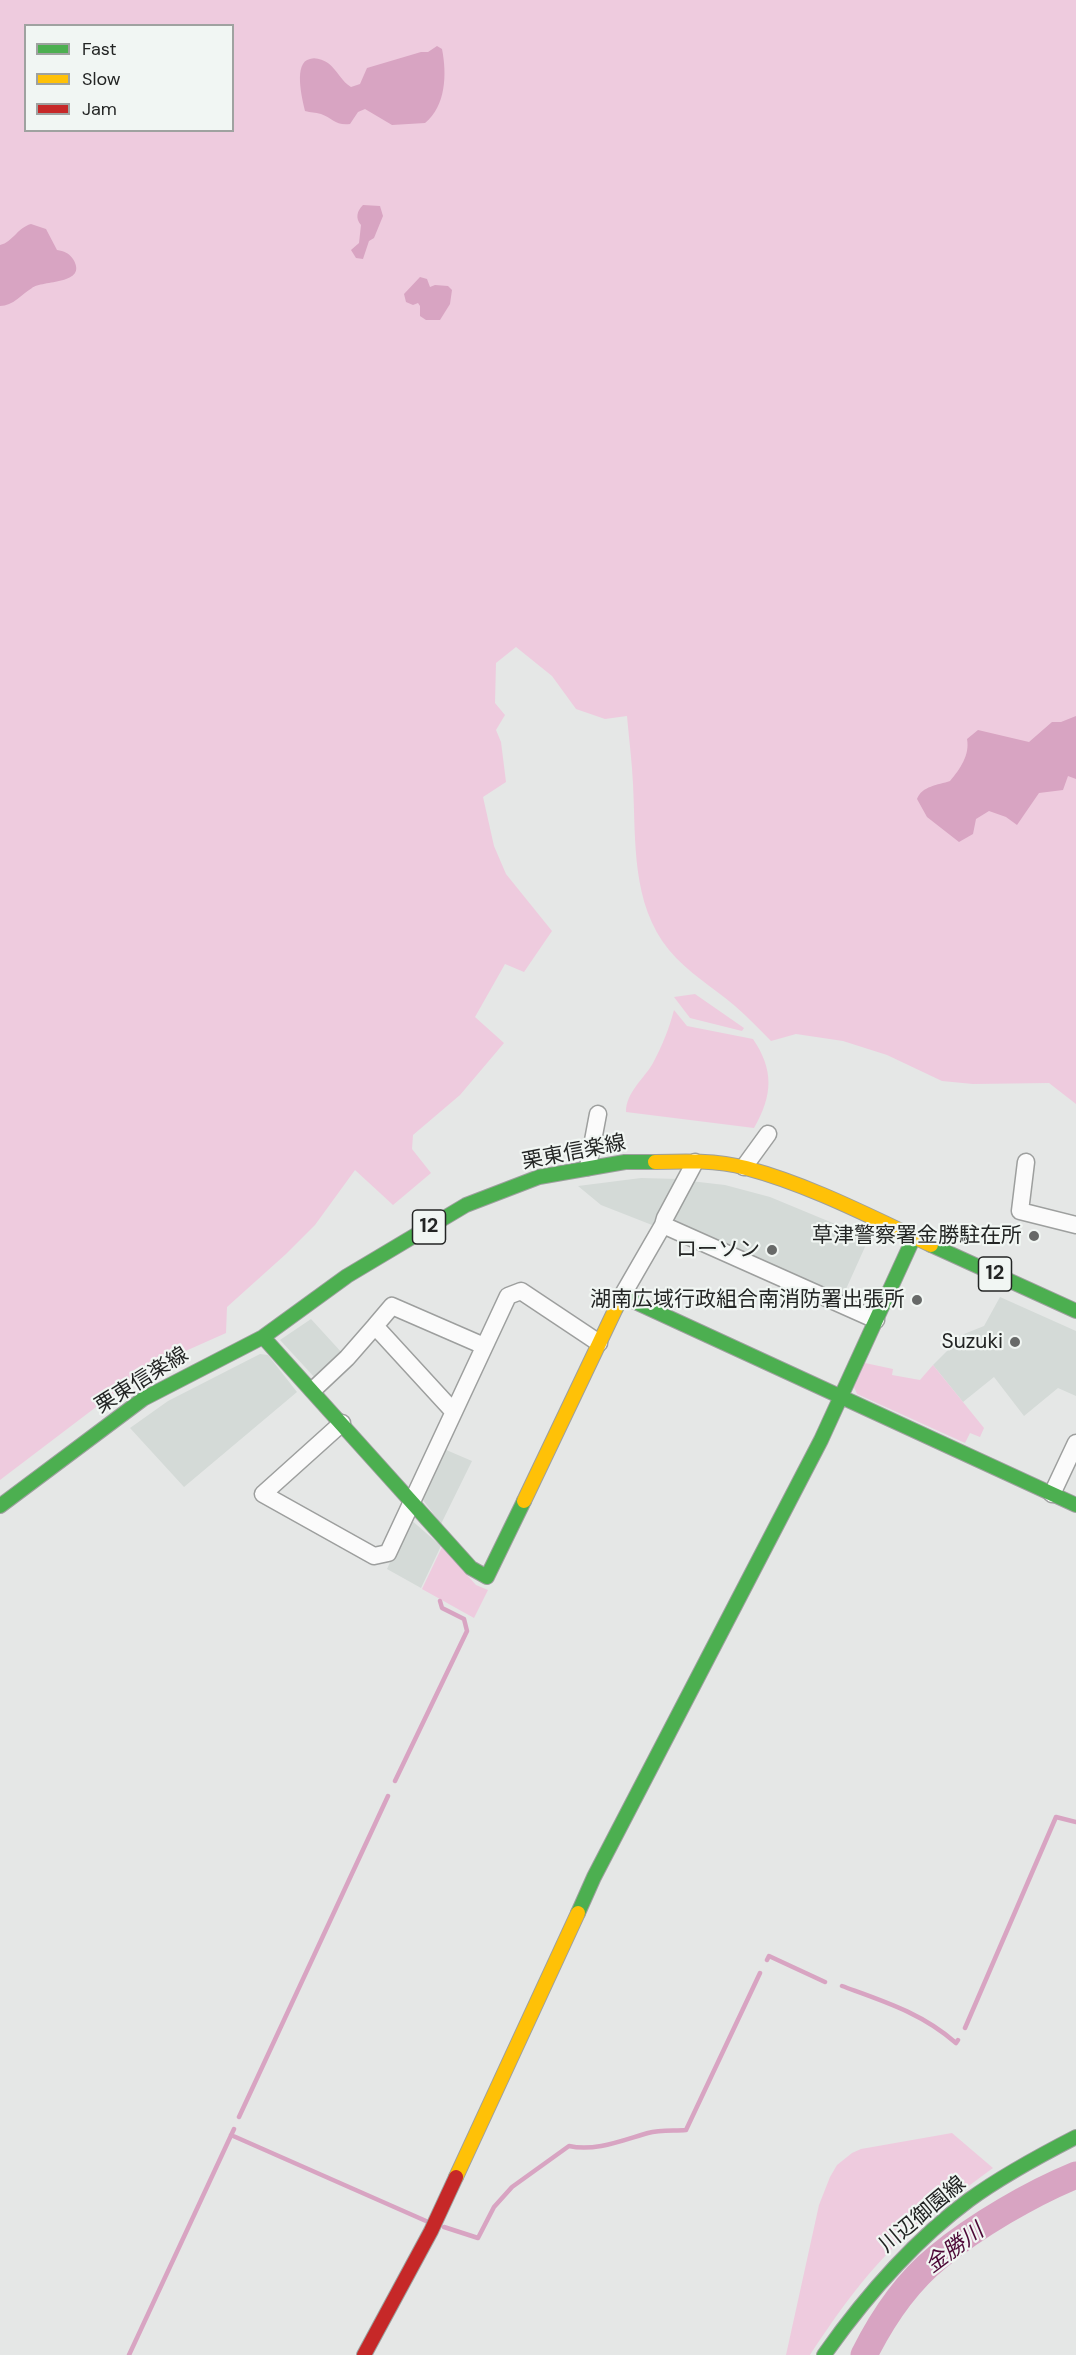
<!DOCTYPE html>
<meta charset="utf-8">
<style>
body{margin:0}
#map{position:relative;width:1076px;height:2355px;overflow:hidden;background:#e5e7e6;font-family:"DM Sans",sans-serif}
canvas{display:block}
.legend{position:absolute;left:24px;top:24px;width:210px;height:108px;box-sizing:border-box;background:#f1f6f3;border:2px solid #9fa2a0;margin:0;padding:8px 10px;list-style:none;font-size:18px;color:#232524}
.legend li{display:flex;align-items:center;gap:12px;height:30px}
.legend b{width:30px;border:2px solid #9fa2a0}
</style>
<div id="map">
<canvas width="1076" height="2355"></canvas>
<ul class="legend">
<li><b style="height:8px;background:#4caf50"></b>Fast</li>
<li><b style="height:8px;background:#ffc107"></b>Slow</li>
<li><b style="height:8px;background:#c62828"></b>Jam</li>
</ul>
</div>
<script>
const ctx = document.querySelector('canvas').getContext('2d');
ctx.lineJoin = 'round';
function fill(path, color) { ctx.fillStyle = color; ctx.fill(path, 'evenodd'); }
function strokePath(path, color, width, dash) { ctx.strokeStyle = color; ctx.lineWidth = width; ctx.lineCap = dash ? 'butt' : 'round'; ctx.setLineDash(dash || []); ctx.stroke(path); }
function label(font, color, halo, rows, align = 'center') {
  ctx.font = font + ' "DM Sans","Noto Sans JP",sans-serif'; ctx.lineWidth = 4.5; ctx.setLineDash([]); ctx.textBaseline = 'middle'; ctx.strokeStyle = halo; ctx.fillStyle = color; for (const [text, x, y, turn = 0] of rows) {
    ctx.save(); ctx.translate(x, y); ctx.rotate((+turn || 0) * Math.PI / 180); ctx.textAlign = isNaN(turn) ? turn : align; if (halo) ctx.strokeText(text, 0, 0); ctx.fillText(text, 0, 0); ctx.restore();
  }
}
fill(new Path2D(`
 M641 1178 679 1179 666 1204 652 1225 601 1205 578 1186Z
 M690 1181 725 1185 770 1197 869 1238 842 1298 671 1219Z
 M1000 1297 1076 1331V1396L1058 1388 1024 1416 994 1377 963 1402 933 1365 964 1334 984 1326Z
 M311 1319 343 1354 316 1379 280 1340Z
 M260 1354 268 1355 297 1392 184 1487 130 1428 168 1401Z
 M444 1449 472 1461 441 1524 420 1496Z
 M410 1519 441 1546 421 1588 387 1569Z`), '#d4dad7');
fill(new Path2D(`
 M0 0H1076V1104L1049 1083 973 1084 942 1081 887 1055 843 1041 796 1034 771 1041C759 1029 748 1017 735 1006 714 988 687 972 669 950 631 903 636 841 633 784 632 762 629 739 627 716L605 719 576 709 552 676 516 647 496 663 495 703 505 715 496 730 501 742 506 782 483 797 494 846 506 874 552 931 524 972 505 964 475 1017 504 1043 460 1095 413 1135 412 1149 431 1173 393 1205 355 1170 315 1225 286 1254 227 1307 226 1333 181 1353 129 1382 0 1480ZM26 26H232V130H26Z
 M695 994 744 1028 742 1031 690 1018 674 997Z
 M674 1010 687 1026 753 1039C774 1070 773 1095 754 1128L626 1112C626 1092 644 1079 653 1063 662 1046 669 1029 674 1010Z
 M865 1363 893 1369 892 1375 920 1380 933 1365 984 1428 980 1437 970 1433 965 1443 857 1394 854 1387Z
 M442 1547 476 1585 488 1590 474 1618 422 1589Z
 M952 2133 993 2168C965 2189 935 2209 909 2233 869 2268 839 2311 810 2355H786L819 2205 830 2177 837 2165 852 2153 861 2149Z`), '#eecbde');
fill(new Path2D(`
 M437 46 442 49C447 74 446 106 425 123L392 125 365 109 358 112 350 124C336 126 332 118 321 114 315 112 311 113 305 111 302 99 293 62 310 59 316 57 323 60 328 63 337 70 342 82 351 87L360 84 367 68 421 52H428Z
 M363 205 380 206 383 216 374 238 369 241 363 259 356 258 351 250 359 243 361 225C355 218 357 211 363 205Z
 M31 224 46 229 57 250C64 251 69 253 73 259 89 285 42 280 32 288 22 294 13 306 0 306V245C13 242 17 228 31 224Z
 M420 277 427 279 430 287 435 285 448 286 452 290 450 304 440 320H426L420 316V306L418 303 413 305 406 302 404 294Z
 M1076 716V779L1068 776 1063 790 1039 793 1017 825 1006 817 989 811 976 819 973 834 959 842 927 817 917 799C922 786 938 785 950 781 960 769 970 755 967 739L978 730 1029 742 1052 722H1061Z`), '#d8a4c2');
strokePath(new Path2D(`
 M395 1781 467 1631 464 1619 442 1608 440 1601
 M767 1960 769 1956 825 1982
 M842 1986C883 2001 922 2013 956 2043L958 2040
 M965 2028 1056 1817 1076 1822
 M239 2117 388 1796
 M231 2135 426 2221
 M444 2227 478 2238 494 2207 512 2187 569 2146C595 2152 623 2140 648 2133 660 2130 674 2131 686 2130L760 1973
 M129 2355 234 2129`), '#d8a4c2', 4.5);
strokePath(new Path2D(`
 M864 2355C882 2319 907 2282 938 2257 975 2226 1032 2193 1076 2175`), '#d8a4c2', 27);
const street = new Path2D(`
 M1026 1162 1020 1211 1076 1225
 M588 1167 598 1114
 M744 1167 768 1134
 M663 1225 665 1218 695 1162
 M622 1296 663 1225 876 1320
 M313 1390 347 1358 375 1326
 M453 1411 375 1326 392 1306 484 1346
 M342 1423 263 1494 374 1556 388 1553 508 1296 521 1291 599 1343
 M1052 1494 1076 1443`);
const fast = new Path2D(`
 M931 1245 1076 1311
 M616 1308 622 1296 1076 1505
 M263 1337 471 1568 487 1577 524 1501
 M0 1506 143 1399 263 1337 347 1276 466 1205 539 1177 625 1162H655
 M578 1913 594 1877 821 1440 914 1237
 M824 2355C865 2297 911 2243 969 2200 1002 2176 1039 2156 1076 2137`);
const slow = new Path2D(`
 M655 1162C684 1161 717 1160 746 1168 810 1185 871 1217 931 1245
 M524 1501 616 1308
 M456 2177 578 1913`);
const jam = new Path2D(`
 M364 2355 431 2231 456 2177`);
strokePath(street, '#9d9f9e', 19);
strokePath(fast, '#9d9f9e', 16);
strokePath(slow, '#9d9f9e', 16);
strokePath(jam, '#9d9f9e', 16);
strokePath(street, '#fbfbfb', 16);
strokePath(fast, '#4caf50', 14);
strokePath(slow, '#ffc107', 14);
strokePath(jam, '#c62828', 14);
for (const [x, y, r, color] of [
 [1034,1236,6,"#676968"],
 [772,1250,6,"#676968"],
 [917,1300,6,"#676968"],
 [1015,1342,6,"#676968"]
]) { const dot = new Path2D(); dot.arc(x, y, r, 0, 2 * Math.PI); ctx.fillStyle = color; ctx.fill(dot); strokePath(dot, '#f1f6f3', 2); }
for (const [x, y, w] of [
 [429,1227,33],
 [995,1274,33]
]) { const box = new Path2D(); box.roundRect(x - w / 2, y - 17, w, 34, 4.5); ctx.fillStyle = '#f1f6f3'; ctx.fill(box); strokePath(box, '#232524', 1.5); }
label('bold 20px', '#232524', null, [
 ["12",429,1227],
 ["12",995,1274]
]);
label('21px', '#232524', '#f1f6f3', [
 ["栗東信楽線",574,1153,-11],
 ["栗東信楽線",142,1381,-32],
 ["川辺御園線",923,2215,-40]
]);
label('21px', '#232524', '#f1f6f3', [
 ["草津警察署金勝駐在所",1022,1236],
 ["ローソン",760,1250],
 ["湖南広域行政組合南消防署出張所",905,1300],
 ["Suzuki",1003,1342]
], 'right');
label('italic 22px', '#4d0937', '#f1f6f3', [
 ["金勝川",955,2249,-37]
]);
</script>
